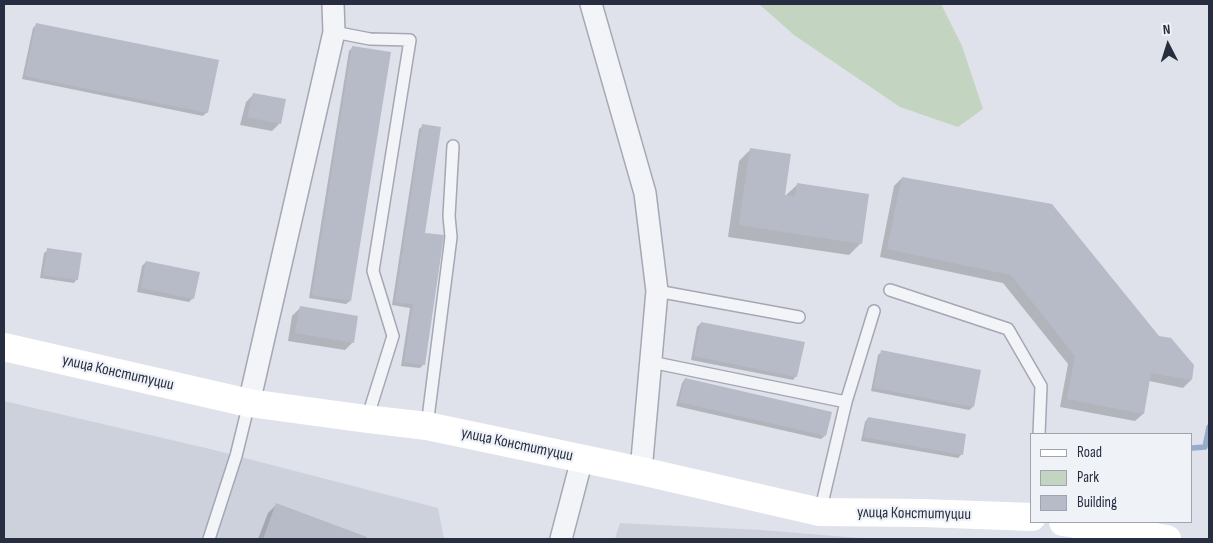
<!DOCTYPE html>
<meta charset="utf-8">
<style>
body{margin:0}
#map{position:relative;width:1213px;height:543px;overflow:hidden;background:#dfe2ea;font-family:"Sofia Sans Condensed",sans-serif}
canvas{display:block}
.frame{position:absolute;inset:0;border:5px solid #272e42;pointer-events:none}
.legend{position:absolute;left:1030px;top:433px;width:162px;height:90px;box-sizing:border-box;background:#eff2f7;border:1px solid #9fa4af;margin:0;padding:6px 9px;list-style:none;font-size:15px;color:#272e42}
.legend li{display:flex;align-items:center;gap:10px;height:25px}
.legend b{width:25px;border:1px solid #9fa4af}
.north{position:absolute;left:1143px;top:20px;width:50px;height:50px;-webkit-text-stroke:4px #eff2f7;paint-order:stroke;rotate:355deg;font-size:14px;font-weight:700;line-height:20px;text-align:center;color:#272e42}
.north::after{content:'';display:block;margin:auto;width:18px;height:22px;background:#272e42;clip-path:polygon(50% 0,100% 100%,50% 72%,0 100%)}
</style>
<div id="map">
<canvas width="1213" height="543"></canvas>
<div class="frame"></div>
<ul class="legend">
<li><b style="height:6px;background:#fff"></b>Road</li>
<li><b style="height:14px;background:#c3d4c0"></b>Park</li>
<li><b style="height:14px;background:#b6bbc7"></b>Building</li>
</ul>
<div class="north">N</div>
</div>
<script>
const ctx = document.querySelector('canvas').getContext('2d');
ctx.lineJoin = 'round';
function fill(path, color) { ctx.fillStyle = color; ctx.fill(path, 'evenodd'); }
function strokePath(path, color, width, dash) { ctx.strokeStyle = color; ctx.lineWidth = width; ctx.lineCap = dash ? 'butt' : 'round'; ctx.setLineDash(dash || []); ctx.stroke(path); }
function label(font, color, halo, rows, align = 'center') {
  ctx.font = font + ' "Sofia Sans Condensed",sans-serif'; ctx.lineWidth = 4.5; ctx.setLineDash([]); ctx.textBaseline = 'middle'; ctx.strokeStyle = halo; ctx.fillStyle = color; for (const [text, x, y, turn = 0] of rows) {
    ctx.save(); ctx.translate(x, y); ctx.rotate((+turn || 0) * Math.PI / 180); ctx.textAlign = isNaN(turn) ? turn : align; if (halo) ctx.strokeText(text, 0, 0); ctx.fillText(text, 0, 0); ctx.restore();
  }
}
fill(new Path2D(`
 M4 401 210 449 438 508 444 539H4Z
 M620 523 761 530 872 539H615Z`), '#cdd1dc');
fill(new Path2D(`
 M759 4H941L962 46 983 109 958 127 900 107 794 35Z`), '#c3d4c0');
fill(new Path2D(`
 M37 24 207 112 203 116 22 79 33 28Z
 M353 47 350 301 346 304 309 298 349 51Z
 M254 94 280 123 272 131 240 125 246 102Z
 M423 126 424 364 420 368 401 366 410 308 392 305 419 129Z
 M751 149 784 196H785L798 184 861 243 849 255 728 237 739 161Z
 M902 178 1158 337 1193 366 1191 380 1183 388 1149 381 1143 414 1135 421 1060 407 1068 364 1003 283 880 257 894 186Z
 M48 250 77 279 74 283 40 278 44 253Z
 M146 262 193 298 189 302 137 292 142 266Z
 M300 308 353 342 345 350 288 341 292 316Z
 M701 323 796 376 793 380 691 360 697 327Z
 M882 352 973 407 969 410 871 391 878 355Z
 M685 379 825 436 821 439 676 406 682 383Z
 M868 418 962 454 958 458 861 441 865 422Z
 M276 505 365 538 364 539H258L268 513Z`), '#0003');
strokePath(new Path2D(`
 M1192 448 1205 447 1209 427`), '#97abcd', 5.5);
fill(new Path2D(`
 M36 23 219 60 208 113 25 76Z
 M352 46 391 52 351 301 312 295Z
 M253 93 286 99 281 124 247 117Z
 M422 124 441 127 425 233 444 235 425 365 404 362 413 304 395 302Z
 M750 148 791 154 785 195 795 197 797 183 869 194 862 244 739 225Z
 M902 177 1052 204 1159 336 1171 338 1194 365 1192 380 1151 373 1144 414 1067 399 1075 356 1011 275 887 249Z
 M47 248 82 253 78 280 43 275Z
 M146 261 200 272 194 299 141 288Z
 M300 306 358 316 354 343 295 333Z
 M701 322 805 342 797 377 694 356Z
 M881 350 981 370 974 407 874 388Z
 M685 378 832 412 826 436 679 402Z
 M868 417 966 434 963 455 864 437Z
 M276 503 367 537 366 539H263Z`), '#b6bbc7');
const service = new Path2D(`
 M334 32 370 39 410 40 373 271 393 336 367 419
 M890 290 1008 329 1041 386 1039 434
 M657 291 799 317
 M651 362 846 402
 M427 426 451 237 449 216 453 146
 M820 512 846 402 874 311
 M209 539 236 456 249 403`);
const minor = new Path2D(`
 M591 4 645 193 657 291 641 471
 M249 403 334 32 333 4
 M561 539 582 459`);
strokePath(service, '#a4a8b4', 14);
strokePath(minor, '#a4a8b4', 24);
strokePath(service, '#f3f4f8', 11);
strokePath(minor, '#f3f4f8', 21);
strokePath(new Path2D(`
 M4 347 249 403 367 419 427 426 641 471 820 512 923 513 1032 517
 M1063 522 1167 539`), '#fff', 28);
label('16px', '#272e42', '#eff2f7', [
 ["улица Конституции",118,373,13],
 ["улица Конституции",517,445,12],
 ["улица Конституции",914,514,1]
]);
</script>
